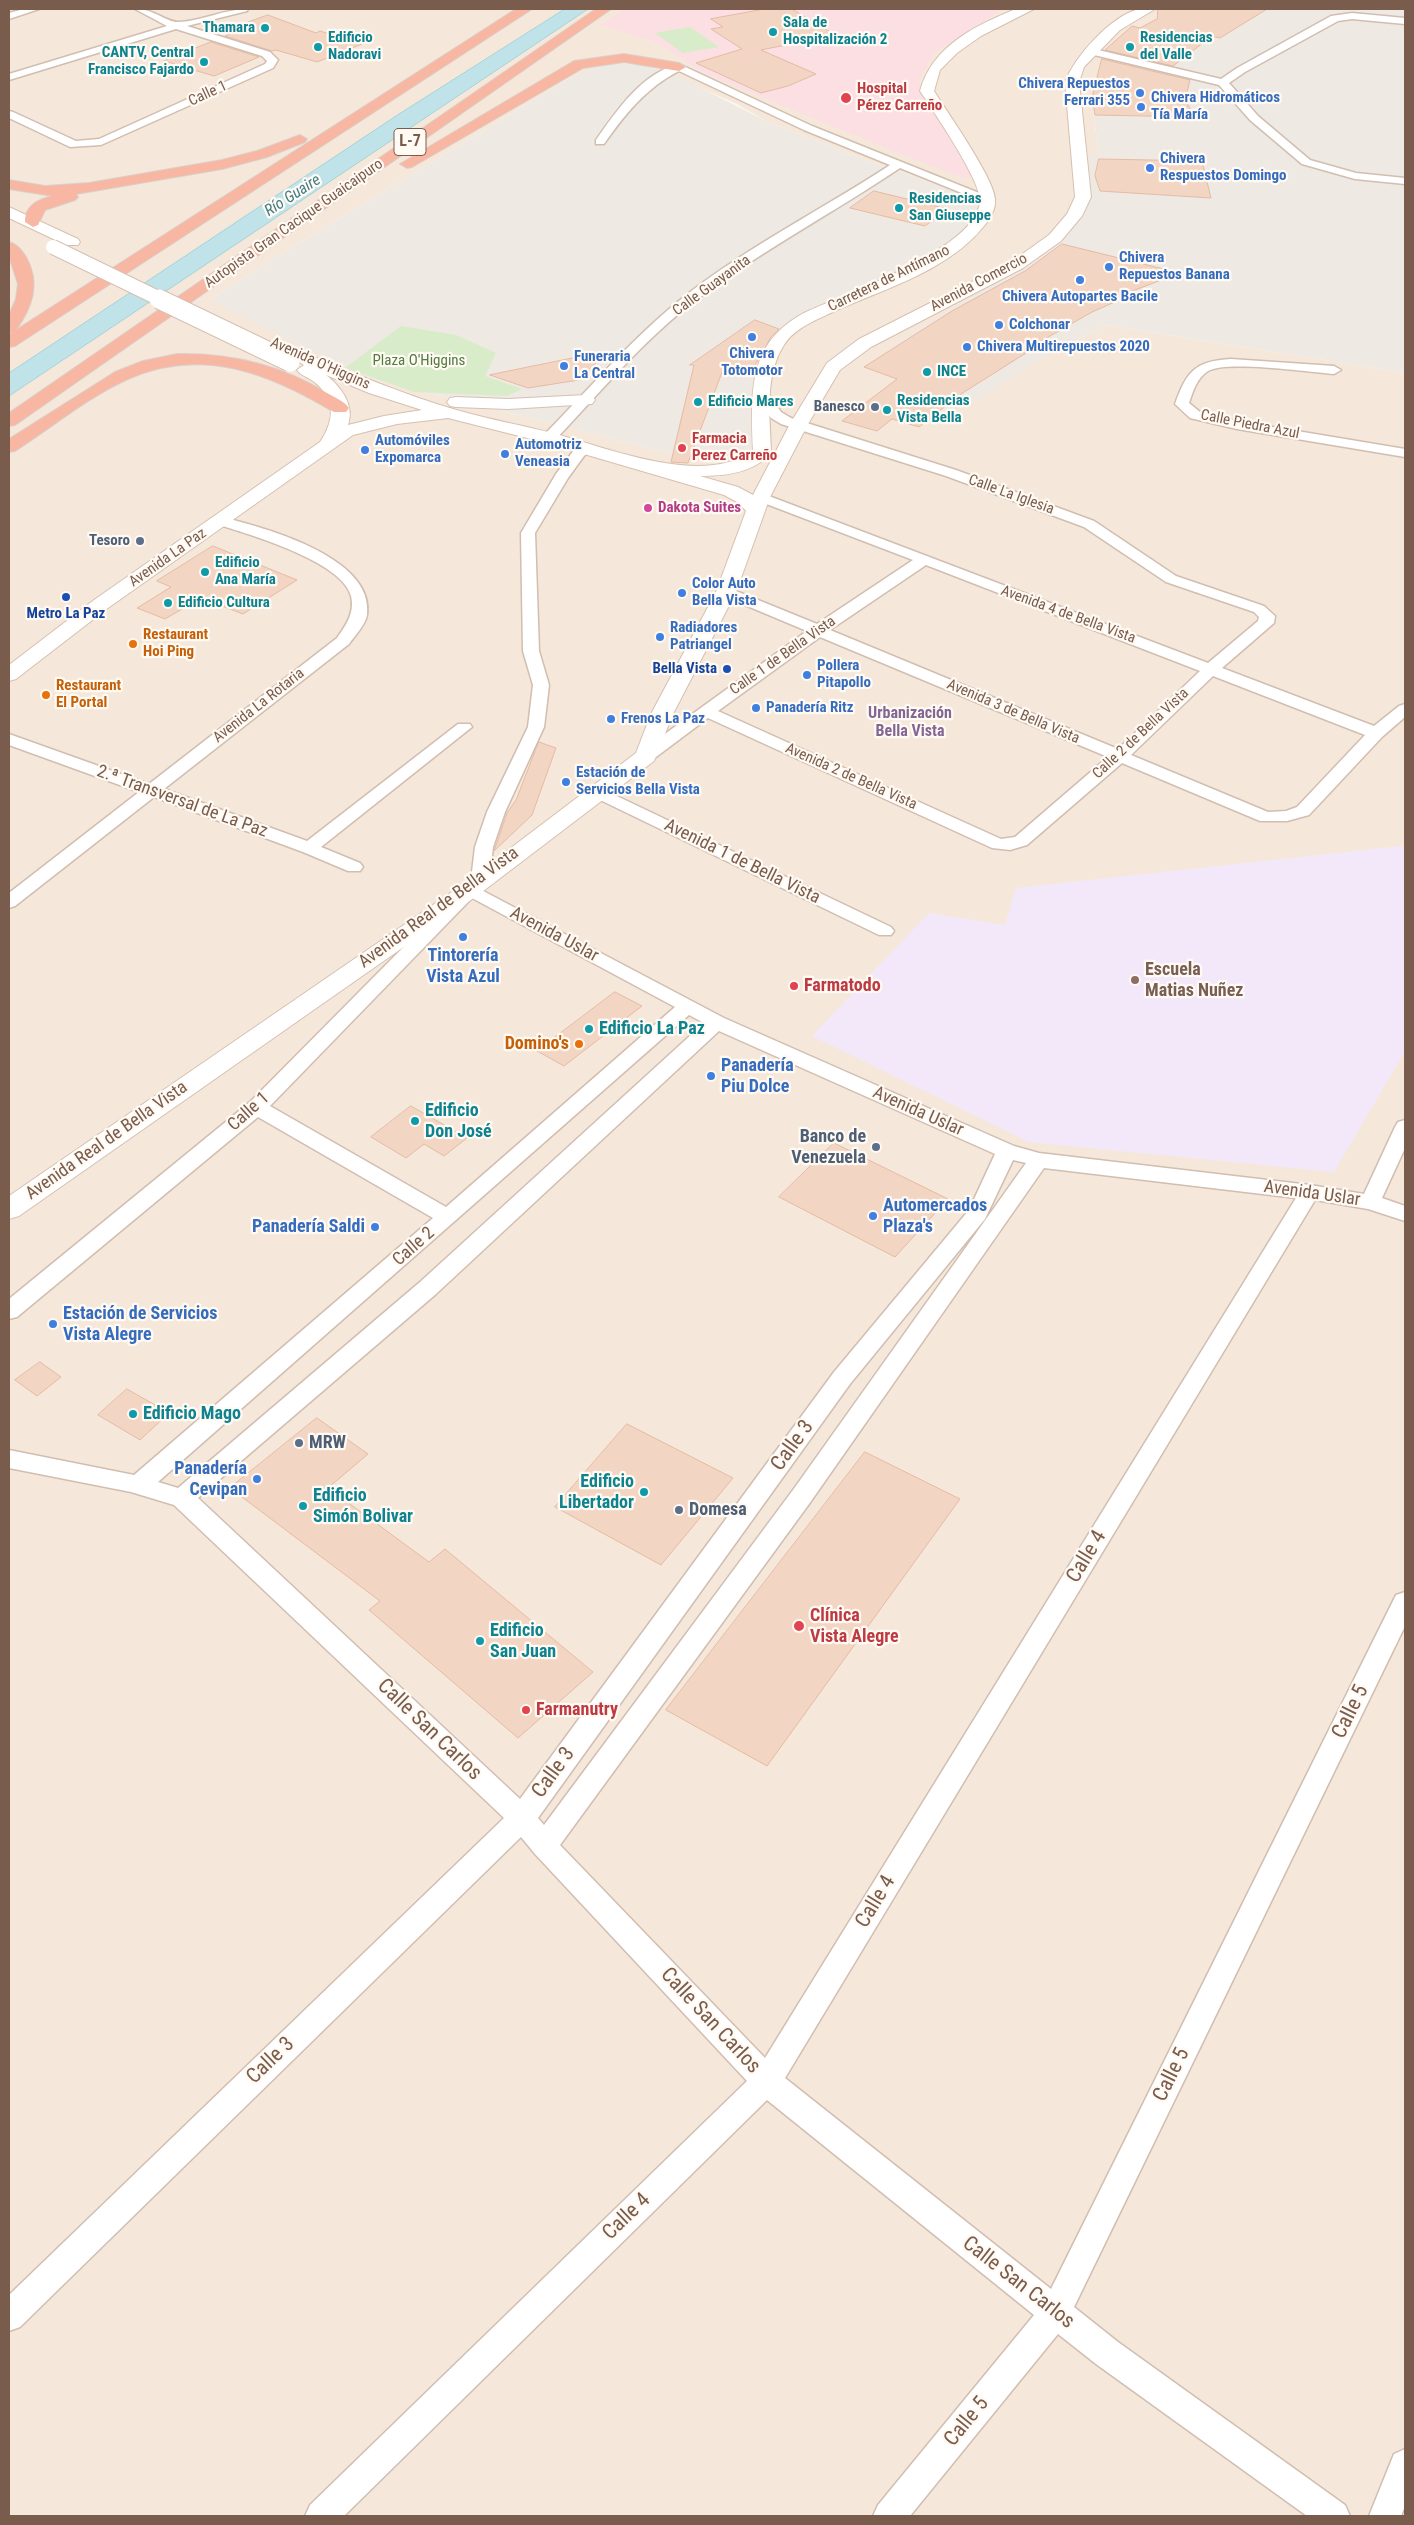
<!DOCTYPE html>
<meta charset="utf-8">
<style>
body{margin:0}
#map{position:relative;width:1414px;height:2525px;overflow:hidden;background:#fdf6ec;font-family:"Roboto Condensed",sans-serif}
canvas{display:block}
.frame{position:absolute;inset:0;border:10px solid #7a5c4d;pointer-events:none}
</style>
<div id="map">
<canvas width="1414" height="2525"></canvas>
<div class="frame"></div>
</div>
<script>
const c = document.querySelector('canvas').getContext('2d');
c.lineJoin = 'round';
function paint(path, color) {
  c.fillStyle = color;
  c.fill(path, 'evenodd');
}
function stroke(path, color, width, dash) {
  c.strokeStyle = color;
  c.lineWidth = width;
  c.lineCap = dash ? 'butt' : 'round';
  c.setLineDash(dash || []);
  c.stroke(path);
}
function drawText(font, color, halo, rows, align = 'center') {
  c.font = font + ' "Roboto Condensed",sans-serif';
  c.lineWidth = 4.5;
  c.setLineDash([]);
  c.textBaseline = 'middle';
  c.strokeStyle = halo;
  c.fillStyle = color;
  for (const [text, x, y, turn = 0] of rows) {
    c.save();
    c.translate(x, y);
    c.rotate((+turn || 0) * Math.PI / 180);
    c.textAlign = isNaN(turn) ? turn : align;
    if (halo) c.strokeText(text, 0, 0);
    c.fillText(text, 0, 0);
    c.restore();
  }
}
const residential = new Path2D(`
 M9,9h1179l-48,22 -49,63 8,62 -13,-1 3,43 -7,21 -18,19 -80,51 54,71 68,-35 299,48v2143h-1396zM630,63l27,6 78,34 31,18 80,32 118,41 -46,68 -119,53 -20,14 -26,40 3,26 -36,68 -14,-1 -329,-82 -166,-81 83,-53 276,-168 32,-13z`);
const industrial = new Path2D(`
 M1188,9h217v364l-299,-48 -68,35 -71,46 -100,-38 32,-26 165,-104 18,-19 7,-21 -3,-43h13l-8,-61 8,-22 13,-23 28,-18z
 M617,63l25,2 31,9 93,47 80,32 118,41 8,3 5,8v7l-10,18 -15,13 -34,19 -119,53 -20,14 -26,40 3,26 -6,60 -22,8 -22,-1 -329,-82 -89,-40 -77,-41 83,-53 276,-168 24,-11z`);
const education = new Path2D(`
 M1402,846l3,6v199l-71,121 -305,-30 -217,-106 117,-123 76,12 11,-37z`);
const medical = new Path2D(`
 M625,9h378l-69,44 -16,29 55,93 -10,3 -65,-25 -190,-78 -54,-34 -54,-16z`);
const green = new Path2D(`
 M690,27l29,20 -36,6 -28,-20z
 M401,326l55,9 40,18 -11,23 37,13 -15,7 -93,-4 -69,-24z`);
const water = new Path2D(`
 M565,9h23l-579,387v-23l387,-257z`);
const building = new Path2D(`
 M765,9h27l43,26 -74,15 55,24 -28,12 -27,7 -65,-30 46,-14 -31,-20 12,-2 -12,-8z
 M1158,9h109l-47,29 -8,-2 -39,30 -68,-16 27,-24 8,2 17,-9z
 M268,15l48,18 4,-2 42,13 -45,18 -41,-12 -4,1 -47,-15 12,-5 -7,-2z
 M211,42l48,15 -45,19 -50,-15z
 M1102,59l88,21 -5,20 10,17 -100,-2 -3,-17z
 M1099,159l103,2 9,37 -111,-7 -5,-15z
 M874,191l74,18 -23,17 -75,-18z
 M1062,244l118,29 -69,26 6,2 -25,11 -70,40 4,1 -65,41 -42,33 -27,-8 -15,12 -35,-10 55,-42 -33,-12 88,-56 73,-40z
 M755,320l24,9 -8,8 -18,32 -29,-2 -36,96 -17,-1 23,-97h-4z
 M603,352l-18,27 -57,9 -38,-13z
 M213,546l84,34 -54,34 -42,-16 -36,21 -28,-11 34,-21 -14,-6z
 M539,742l17,6 -24,67 -38,36 13,-38 9,-13z
 M615,992l27,14 -78,60 -27,-15z
 M411,1106l56,32 -23,18 -20,-12 -18,14 -35,-21z
 M834,1143l114,56 -53,58 -116,-60z
 M40,1362l21,15 -24,19 -22,-16z
 M127,1389l42,24 -29,27 -42,-25z
 M317,1418l51,36 -40,34 101,74 16,-13 148,123 -75,66 -149,-128 11,-9 -150,-113z
 M627,1424l106,54 -72,87 -106,-58z
 M865,1452l95,47 -193,267 -101,-56z`);
const minor = new Path2D(`
 M24,9h15l-30,10v-6z
 M135,9c18,-1 32,14 44,13 23,-1 45,-13 69,-13l-1,2 -60,15 83,26 8,8 -5,8 -172,77 -31,2 -61,-29v-7l4,1 63,29 23,-2 166,-75 2,-3 -5,-5 -86,-27 -167,51v-6l158,-48z
 M1352,13l53,5v6l-53,-5 -14,2 -93,51 -16,11 29,33 52,44 46,13 49,5v6l-50,-5 -53,-15 -52,-44 -31,-35 -129,-31 -1,-2 5,-3 127,30 16,-11 94,-52z
 M679,64l133,62 182,73 -2,3h-8l-84,-34c-67,45 -139,83 -204,132 -53,40 -96,93 -142,141h-10l-2,-3 2,-3c46,-47 89,-98 141,-139 64,-50 138,-87 205,-131l-86,-35 -125,-59c-33,17 -54,43 -75,73h-8v-4c21,-30 46,-67 83,-76z
 M1231,359l103,7 7,4 -7,4c-25,-2 -108,-14 -126,-3 -11,7 -15,20 -19,32l11,9 37,9 168,28v8l-168,-28 -47,-11 -15,-14c12,-33 20,-43 56,-45z
 M761,389l5,1 15,22 10,6 165,52 138,51 82,55 88,30 11,10 -1,7 -52,45 152,58 25,-20 6,-2v13l-23,20 -73,78 -22,6h-27l-138,-58 -95,82 -17,5 -18,-2 -284,-130 -56,42h-12l-2,-4 2,-4 167,-121 -86,-36 -3,-3 3,-3h10l86,35 96,-64 -157,-60 -2,-3 7,-4 447,170 50,-42 1,-4 -5,-5 -88,-30 -82,-55 -138,-51 -165,-52 -10,-6 -17,-25zM926,565l274,106 -82,78 -288,-119zM820,637l288,120 -93,80 -14,2 -283,-128zM1213,676l152,59 -68,72 -11,4 -18,1 -137,-57z
 M587,444l7,4 -10,8 -16,22 -33,55 4,118 10,34 -5,42 -39,85 -12,35 -4,33 -3,4h-12l-3,-4 4,-33 12,-35 41,-85 5,-42 -10,-34 -2,-118 35,-59 18,-24z
 M221,517c42,10 154,40 146,98 -1,9 -13,22 -18,29l-185,145 143,52 151,-117h12l2,3 -151,120 39,16 3,4 -3,4h-12l-45,-19 -149,-55 -139,109 -6,2v-15l130,-101 -130,-47v-11l140,50 188,-146c9,-13 18,-25 14,-42 -9,-35 -103,-62 -135,-72l-2,-3z
 M598,787l293,140 3,4 -3,4h-12l-287,-139 -3,-4 3,-4z
 M470,884l254,134 290,128 25,7 271,32 54,9 31,-67 3,-5 7,-2v28l-23,50 23,8v15l-37,-12 -53,-9 -530,878 266,211 345,-694 9,-3v34l-331,681 44,35 227,163 5,11h-43l-211,-152 -38,-30 -148,182h-37l5,-11 156,-190 -267,-215 -423,416h-39l5,-11 437,-424 -212,-227 -14,-17 -501,490 -11,4v-36l495,-477 -330,-313 -43,-13 -122,-24v-18l125,25 299,-257 -175,-101 -241,200 -8,2v-20l241,-197 214,-216zM472,898l203,109 -229,200 -176,-101zM689,1015l15,8 -284,259 -242,206 -20,-6zM719,1031l276,123 -26,56 -135,162 -314,427 -322,-301 238,-204zM1013,1160l13,3 -233,327 -249,335 -6,-7 312,-434 135,-165zM1044,1168l252,30 -531,860 -205,-213 249,-341z
 M1405,2449v57l-4,10h-32l25,-62z`);
const secondary = new Path2D(`
 M1016,9h18l-53,27 -24,17 -17,17 -6,21c13,21 60,87 61,108 1,10 -5,20 -11,27 -35,44 -97,62 -147,84 -18,9 -42,17 -53,35 -20,31 -14,72 -13,107 -15,21 -47,24 -71,24l38,11 15,8 37,-71 37,-61 32,-24 152,-77 38,-27 18,-21 8,-17 -10,-115c10,-26 46,-66 74,-73 5,-1 12,0 16,0l-35,21 -36,37 -5,15 12,115 -9,19 -21,25 -38,27 -152,79 -31,23 -32,54 -38,73 -34,95 -63,122 -19,47 -176,134 -459,321 -10,3v-23l453,-311 174,-132 15,-39 65,-122 30,-81 -7,-8 -15,-8 -181,-53 -95,-24 -51,6 -44,11 -245,173 -92,71 -7,2v-16l85,-65 226,-158c15,-22 16,-44 -7,-61 -5,-4 -12,-5 -16,-11l7,-5 -12,-7 3,-4h12c48,20 96,40 146,55 33,10 69,16 103,25 52,14 149,54 197,16 -2,-58 -6,-108 53,-138 39,-18 172,-64 174,-111 1,-21 -47,-90 -60,-110 12,-45 56,-66 96,-82zM326,375l43,18 53,17 -38,6 -36,9c7,-20 -7,-38 -22,-50z
 M9,207l69,32 2,3 -2,3h-12l-57,-27z
 M586,395l6,1 3,4 -3,4 -84,5 -52,-2 -6,-1 -3,-4 3,-4 6,-1 52,2z`);
const motorway = new Path2D(`
 M516,9h16l-517,337 -6,1v-12l4,-3 -4,1v-18l7,-16 2,-15 -9,-28v-14c8,2 12,8 17,15 15,27 6,50 -10,73z
 M596,9h15l-596,416 -6,1v-13z
 M624,54l55,9 7,4 -7,4 -55,-9 -41,6 -171,99 -5,1 -7,-4 174,-103z
 M300,135l7,4 -2,3 -38,15 -45,12 -146,25 2,3 -3,3 -30,10 -7,15 -5,2 -8,-5c0,-17 14,-23 28,-26l-44,-7v-9l36,6 44,-3 133,-23 35,-9z
 M177,354c53,-1 104,11 150,39 7,4 17,8 22,15l-3,4h-12c-65,-39 -132,-66 -206,-33 -40,18 -76,48 -113,72l-6,1v-13l106,-67 28,-11z`);
const secondaryBridgeFar1 = new Path2D(`
 M53,247l109,53`);
const secondaryBridge = new Path2D(`
 M159,299l131,63`);
const markers = [
 [265,28,5,"#0f9aa8"],
 [773,32,5,"#0f9aa8"],
 [318,47,5,"#0f9aa8"],
 [1130,47,5,"#0f9aa8"],
 [204,62,5,"#0f9aa8"],
 [1140,93,5,"#3f7fe0"],
 [846,98,6,"#e0444e"],
 [1141,107,5,"#3f7fe0"],
 [1150,168,5,"#3f7fe0"],
 [899,208,5,"#0f9aa8"],
 [1109,267,5,"#3f7fe0"],
 [1080,280,5,"#3f7fe0"],
 [999,325,5,"#3f7fe0"],
 [752,337,5,"#3f7fe0"],
 [967,347,5,"#3f7fe0"],
 [564,366,5,"#3f7fe0"],
 [927,372,5,"#0f9aa8"],
 [698,402,5,"#0f9aa8"],
 [875,407,5,"#5c6f8a"],
 [887,410,5,"#0f9aa8"],
 [682,448,5,"#e0444e"],
 [365,450,5,"#3f7fe0"],
 [505,454,5,"#3f7fe0"],
 [648,508,5,"#d1479c"],
 [140,541,5,"#5c6f8a"],
 [205,572,5,"#0f9aa8"],
 [682,593,5,"#3f7fe0"],
 [66,597,5,"#1a4fb4"],
 [168,603,5,"#0f9aa8"],
 [660,637,5,"#3f7fe0"],
 [133,644,5,"#e8710a"],
 [727,669,5,"#1a4fb4"],
 [807,675,5,"#3f7fe0"],
 [46,695,5,"#e8710a"],
 [756,708,5,"#3f7fe0"],
 [611,719,5,"#3f7fe0"],
 [566,782,5,"#3f7fe0"],
 [463,937,5,"#3f7fe0"],
 [1135,980,5,"#8d6e63"],
 [794,986,5,"#e0444e"],
 [589,1029,5,"#0f9aa8"],
 [579,1044,5,"#e8710a"],
 [711,1076,5,"#3f7fe0"],
 [415,1121,5,"#0f9aa8"],
 [876,1147,5,"#5c6f8a"],
 [873,1216,5,"#3f7fe0"],
 [375,1227,5,"#3f7fe0"],
 [53,1324,5,"#3f7fe0"],
 [133,1414,5,"#0f9aa8"],
 [299,1443,5,"#5c6f8a"],
 [257,1479,5,"#3f7fe0"],
 [644,1492,5,"#0f9aa8"],
 [303,1506,5,"#0f9aa8"],
 [679,1510,5,"#5c6f8a"],
 [799,1626,6,"#e0444e"],
 [480,1641,5,"#0f9aa8"],
 [526,1710,5,"#e0444e"]
];
const farCulturenames = [
 ["Sala de",783,23],
 ["Hospitalización 2",783,40],
 ["Thamara",255,28,"right"],
 ["Edificio",328,38],
 ["Nadoravi",328,55],
 ["Residencias",1140,38],
 ["del Valle",1140,55],
 ["CANTV, Central",194,53,"right"],
 ["Francisco Fajardo",194,70,"right"],
 ["Residencias",909,199],
 ["San Giuseppe",909,216],
 ["INCE",937,372],
 ["Residencias",897,401],
 ["Vista Bella",897,418],
 ["Edificio Mares",708,402],
 ["Edificio",215,563],
 ["Ana María",215,580],
 ["Edificio Cultura",178,603]
];
const farShopnames = [
 ["Chivera Repuestos",1130,84,"right"],
 ["Ferrari 355",1130,101,"right"],
 ["Chivera Hidromáticos",1151,98],
 ["Tía María",1151,115],
 ["Chivera",1160,159],
 ["Respuestos Domingo",1160,176],
 ["Chivera",1119,258],
 ["Repuestos Banana",1119,275],
 ["Chivera Autopartes Bacile",1080,297,"center"],
 ["Colchonar",1009,325],
 ["Chivera Multirepuestos 2020",977,347],
 ["Chivera",752,354,"center"],
 ["Totomotor",752,371,"center"],
 ["Funeraria",574,357],
 ["La Central",574,374],
 ["Automóviles",375,441],
 ["Expomarca",375,458],
 ["Automotriz",515,445],
 ["Veneasia",515,462],
 ["Color Auto",692,584],
 ["Bella Vista",692,601],
 ["Radiadores",670,628],
 ["Patriangel",670,645],
 ["Pollera",817,666],
 ["Pitapollo",817,683],
 ["Panadería Ritz",766,708],
 ["Frenos La Paz",621,719],
 ["Estación de",576,773],
 ["Servicios Bella Vista",576,790]
];
const farHealthnames = [
 ["Hospital",857,89],
 ["Pérez Carreño",857,106],
 ["Farmacia",692,439],
 ["Perez Carreño",692,456]
];
const farStreetnames = [
 ["Calle 1",208,94,-25],
 ["Autopista Gran Cacique Guaicaipuro",294,224,-35],
 ["Carretera de Antímano",889,279,-26],
 ["Avenida Comercio",979,283,-28],
 ["Calle Guayanita",712,286,-36],
 ["Avenida O'Higgins",320,364,24],
 ["Calle Piedra Azul",1250,425,11],
 ["Calle La Iglesia",1011,495,20],
 ["Avenida La Paz",168,558,-35],
 ["Avenida 4 de Bella Vista",1068,615,20],
 ["Calle 1 de Bella Vista",783,656,-35],
 ["Avenida La Rotaria",259,706,-38],
 ["Avenida 3 de Bella Vista",1013,712,23],
 ["Calle 2 de Bella Vista",1141,734,-43],
 ["Avenida 2 de Bella Vista",851,777,24]
];
const farParknames = [
 ["Plaza O'Higgins",419,361]
];
const farServicenames = [
 ["Banesco",865,407],
 ["Tesoro",130,541]
];
const farHotelnames = [
 ["Dakota Suites",658,508]
];
const farTransitnames = [
 ["Metro La Paz",66,614],
 ["Bella Vista",717,669,"right"]
];
const farFoodnames = [
 ["Restaurant",143,635],
 ["Hoi Ping",143,652],
 ["Restaurant",56,686],
 ["El Portal",56,703]
];
const shields = [
 [410,142,32]
];
const shieldNames = [
 ["L-7",410,142]
];
const farWaternames = [
 ["Río Guaire",293,196,-33]
];
const farNeighbourhoodnames = [
 ["Urbanización",910,714],
 ["Bella Vista",910,732]
];
const streetNames = [
 ["2.ª Transversal de La Paz",182,802,20],
 ["Avenida 1 de Bella Vista",742,862,26],
 ["Avenida Real de Bella Vista",439,908,-36],
 ["Avenida Uslar",554,935,28],
 ["Calle 1",249,1112,-42],
 ["Avenida Uslar",918,1112,24],
 ["Avenida Real de Bella Vista",107,1141,-35],
 ["Avenida Uslar",1312,1194,8],
 ["Calle 2",414,1247,-41]
];
const shopNames = [
 ["Tintorería",463,956,"center"],
 ["Vista Azul",463,977,"center"],
 ["Panadería",721,1066],
 ["Piu Dolce",721,1087],
 ["Automercados",883,1206],
 ["Plaza's",883,1227],
 ["Panadería Saldi",365,1227,"right"],
 ["Estación de Servicios",63,1314],
 ["Vista Alegre",63,1335],
 ["Panadería",247,1469,"right"],
 ["Cevipan",247,1490,"right"]
];
const educationNames = [
 ["Escuela",1145,970],
 ["Matias Nuñez",1145,991]
];
const healthNames = [
 ["Farmatodo",804,986],
 ["Clínica",810,1616],
 ["Vista Alegre",810,1637],
 ["Farmanutry",536,1710]
];
const cultureNames = [
 ["Edificio La Paz",599,1029],
 ["Edificio",425,1111],
 ["Don José",425,1132],
 ["Edificio Mago",143,1414],
 ["Edificio",634,1482,"right"],
 ["Libertador",634,1503,"right"],
 ["Edificio",313,1496],
 ["Simón Bolivar",313,1517],
 ["Edificio",490,1631],
 ["San Juan",490,1652]
];
const foodNames = [
 ["Domino's",569,1044]
];
const serviceNames = [
 ["Banco de",866,1137,"right"],
 ["Venezuela",866,1158,"right"],
 ["MRW",309,1443],
 ["Domesa",689,1510]
];
const nearStreetnames = [
 ["Calle 3",793,1446,-54],
 ["Calle 4",1087,1557,-59],
 ["Calle 5",1351,1712,-64],
 ["Calle San Carlos",429,1730,44],
 ["Calle 3",554,1773,-54],
 ["Calle 4",876,1902,-59],
 ["Calle San Carlos",710,2021,47],
 ["Calle 3",271,2061,-44],
 ["Calle 5",1172,2075,-64],
 ["Calle 4",627,2217,-44],
 ["Calle San Carlos",1018,2283,38],
 ["Calle 5",967,2422,-51]
];
paint(residential, '#f5e8da');
paint(industrial, '#efe9e4');
paint(education, '#f3e8fa');
paint(medical, '#fbdfe3');
paint(green, '#d8ecc9');
paint(water, '#bfe3e8');
stroke(water, '#a5d3da', 1);
paint(building, '#f3d5c3');
stroke(building, '#e6bba3', 1);
stroke(minor, '#d1beb0', 3);
stroke(secondary, '#d6c0b0', 2);
stroke(motorway, '#dad1cd', 2);
paint(minor, '#fff');
paint(secondary, '#fff');
paint(motorway, '#f7b7a3');
stroke(secondaryBridgeFar1, '#d6c0b0', 16, []);
stroke(secondaryBridge, '#d6c0b0', 21, []);
stroke(secondaryBridgeFar1, '#fff', 14);
stroke(secondaryBridge, '#fff', 19);
for (const [x, y, r, color] of markers) {
  const dot = new Path2D();
  dot.arc(x, y, r, 0, 2 * Math.PI);
  c.fillStyle = color;
  c.fill(dot);
  stroke(dot, '#fffaf3', 2);
}
drawText('bold 15px', '#0d838f', '#fffaf3', farCulturenames, 'left');
drawText('bold 15px', '#366cbe', '#fffaf3', farShopnames, 'left');
drawText('bold 15px', '#be3a42', '#fffaf3', farHealthnames, 'left');
drawText('15px', '#7a5c4d', '#fffaf3', farStreetnames);
drawText('15px', '#537a41', '#fffaf3', farParknames);
drawText('bold 15px', '#4e5e75', '#fffaf3', farServicenames, 'right');
drawText('bold 15px', '#b23c85', '#fffaf3', farHotelnames, 'left');
drawText('bold 15px', '#164399', '#fffaf3', farTransitnames);
drawText('bold 15px', '#c56008', '#fffaf3', farFoodnames, 'left');
for (const [x, y, w] of shields) {
  const box = new Path2D();
  box.roundRect(x - w / 2, y - 13.5, w, 27, 4);
  c.fillStyle = '#fffaf3';
  c.fill(box);
  stroke(box, '#7a5c4d', 1);
}
drawText('bold 16px', '#7a5c4d', null, shieldNames);
drawText('italic 16px', '#437c86', '#fffaf3', farWaternames);
drawText('bold 16px', '#846695', '#fffaf3', farNeighbourhoodnames);
drawText('18px', '#7a5c4d', '#fffaf3', streetNames);
drawText('bold 18px', '#366cbe', '#fffaf3', shopNames, 'left');
drawText('bold 18px', '#785e54', '#fffaf3', educationNames, 'left');
drawText('bold 18px', '#be3a42', '#fffaf3', healthNames, 'left');
drawText('bold 18px', '#0d838f', '#fffaf3', cultureNames, 'left');
drawText('bold 18px', '#c56008', '#fffaf3', foodNames, 'right');
drawText('bold 18px', '#4e5e75', '#fffaf3', serviceNames, 'left');
drawText('21px', '#7a5c4d', '#fffaf3', nearStreetnames);
</script>
